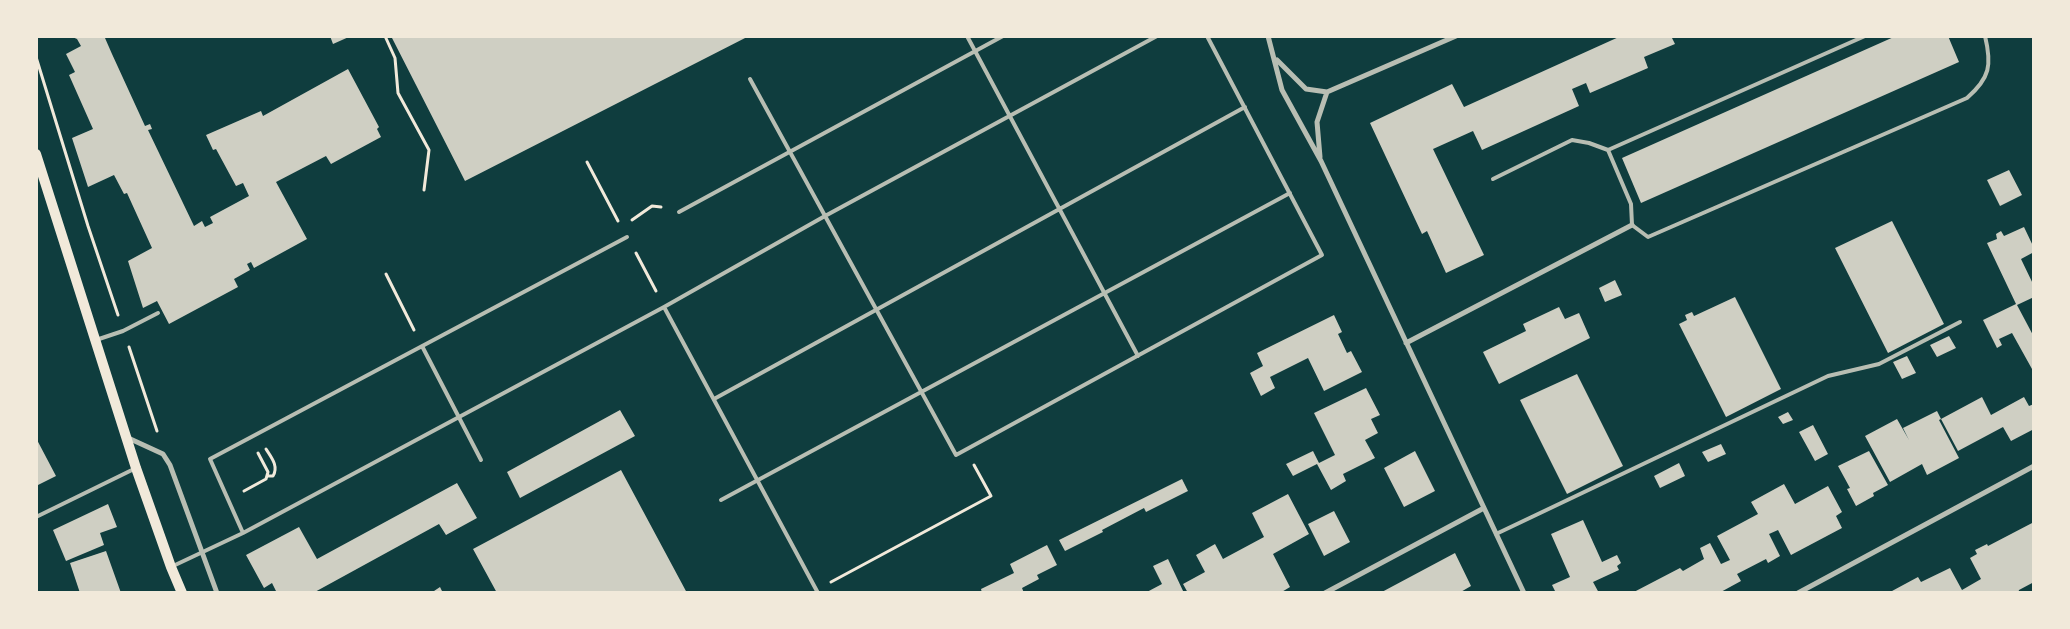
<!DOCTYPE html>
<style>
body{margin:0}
#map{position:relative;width:2070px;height:629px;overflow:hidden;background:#0f3d3e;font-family:"Open Sans",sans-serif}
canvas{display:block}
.frame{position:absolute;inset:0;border:38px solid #f1e9da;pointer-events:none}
</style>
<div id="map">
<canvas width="2070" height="629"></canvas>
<div class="frame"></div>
</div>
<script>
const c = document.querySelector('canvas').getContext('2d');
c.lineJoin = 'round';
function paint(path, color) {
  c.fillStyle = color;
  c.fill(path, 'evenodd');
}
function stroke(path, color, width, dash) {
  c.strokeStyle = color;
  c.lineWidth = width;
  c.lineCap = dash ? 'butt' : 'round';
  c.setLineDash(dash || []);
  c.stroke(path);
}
const building = new Path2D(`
 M70,36h40l-5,2 7,16 33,72 5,-2 2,5 -4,1 46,96 8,-5 3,6 8,-4 -3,-6 39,-21 -6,-13 -7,3 -20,-37 -3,1 -7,-15 55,-24 2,5 85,-47 31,58 -2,2 4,8 -50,27 -5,-8 -50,26 31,57 -53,29 -3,-6 -4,2 3,6 -16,9 4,8 -69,37 -12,-23 -14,7 -15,-47 24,-13 -25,-55 -3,1 -10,-19 -26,12 -16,-49 21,-9 -24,-54 6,-3 -9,-18 15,-8 -4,-7z
 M330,36h21l-18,8z
 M391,36h358l-284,145z
 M1621,36h50l4,8 -31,13 4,11 -58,25 -4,-10 -14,6 7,17 -97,44 -9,-19 -40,18 51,106 -38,18 -19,-42 -5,3 -52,-111 82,-39 12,23z
 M1896,36h52l11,26 -318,141 -19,-45z
 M2009,170l13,25 -22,11 -13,-26z
 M1892,221l52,103 -56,29 -53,-105z
 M2024,227l10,21v4l-13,7 13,27v11l-17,8 17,32v31l-2,1 -20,-36 -13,6 3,6 -5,3 -14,-28 33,-16 -29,-61 10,-4 -1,-5 5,-3 3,5z
 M1615,280l7,15 -17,7 -6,-14z
 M1735,297l46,92 -55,28 -47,-93 8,-4 -2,-5 7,-3 2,4z
 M1559,307l6,12 14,-6 11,25 -91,46 -16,-32 43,-21 -3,-7z
 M1334,315l8,17 -4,2 9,19 4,-2 11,21 -38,19 -16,-33 -38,19 5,11 -14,8 -11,-23 13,-7 -6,-13z
 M1949,336l7,12 -19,9 -7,-12z
 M1907,356l9,17 -14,6 -9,-17z
 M1577,374l46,92 -56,28 -47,-94z
 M1366,388l14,27 -9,4 7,14 -13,7 10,18 -32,16 3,7 -15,9 -14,-26 -24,12 -7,-12 27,-13 6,12 16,-8 -21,-42z
 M1982,397l9,18 33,-18 5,9 5,-2v25l-23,12 -8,-14 -45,24 -17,-32z
 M620,410l15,26 -115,62 -13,-26z
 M1937,411l4,8 -2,1 20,38 -32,17 -5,-11 -32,18 -25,-46 32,-17 12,21 -6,-12z
 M1788,412l5,8 -10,4 -5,-7z
 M1813,425l15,29 -13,7 -16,-29z
 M36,438l20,38 -20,10z
 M1721,444l5,10 -18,8 -6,-10z
 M1415,451l20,40 -31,16 -20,-39z
 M1869,451l19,34 -15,8 1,3 -18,10 -9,-17 3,-1 -12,-22z
 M1679,463l6,13 -25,12 -6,-12z
 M621,470l66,123h-190l-24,-44z
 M1182,479l6,12 -42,21 -2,-4 -42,22 1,2 -38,19 -6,-11z
 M457,483l20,35 -31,17 -7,-11 -126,69h-36l-5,-10 -8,5 -18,-33 53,-28 18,32z
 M1784,484l11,20 33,-18 14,26 -6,4 6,12 -51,27 -13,-25 -9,4 11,22 -12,7 -2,-4 -29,15 4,7 -22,12h-87l48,-25 3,3 21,-12 -4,-11 10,-5 11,21 9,-4 -13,-24 41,-22 -7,-12z
 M1288,494l21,40 -36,20 17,33 -10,6h-92l-5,-9 22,-12 -9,-17 19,-11 8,15 41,-22 -12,-24z
 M108,504l9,23 -17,6 4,12 -38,16 -13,-31z
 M1334,511l16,31 -26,14 -16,-32z
 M1583,520l19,42 15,-7 4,8 -4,3 2,4 -26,12 6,11h-43l-4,-8 18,-8 -19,-43z
 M2034,522v60l-15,8 -1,3 -126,-2 26,-14 3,5 29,-14 12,22 19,-11 -11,-21 7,-4 -2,-4 12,-6 1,2z
 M1047,545l10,20 -20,10 2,4 -17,9 2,5h-42l-1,-4 33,-16 -4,-9z
 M106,551l15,42h-41l-10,-30z
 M1455,553l16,33 -12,7h-79z
 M1168,559l16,34h-39l17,-9 -9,-18z
 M440,587l3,6h-12z`);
const path = new Path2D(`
 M385,36l10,22 3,35 31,57 -5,40
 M36,57l52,169 30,89
 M587,162l31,59
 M632,220l20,-14 9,1
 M636,253l20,38
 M386,274l28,56
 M129,347l28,84
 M266,449c5,8 13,17 7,27h-6
 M244,491l22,-12 2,-7 -10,-19
 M831,582l160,-86 -17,-31`);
const service = new Path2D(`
 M967,36l171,320
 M1865,36l-257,114 23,54 1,21 16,12 319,-139c23,-20 25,-33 18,-62
 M750,79l206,376 366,-200 -115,-219
 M1493,179l79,-39 17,3 19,7
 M679,212l324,-176
 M664,307l154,286
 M96,340l27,-9 35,-18
 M422,346l59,114
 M714,399l531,-292
 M721,500l569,-307
 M36,517l98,-48
 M243,533l-33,-74 417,-222
 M1496,534l332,-158 51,-12 81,-42
 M173,566l70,-33 421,-226 161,-91 332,-180`);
const minor = new Path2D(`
 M1268,36l14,54 39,71 203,432
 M1277,60l29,29 21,3
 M1320,157l-3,-35 10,-30 129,-56
 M1406,343l226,-118
 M126,437l37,17 7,11 47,128
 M1325,593l159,-85
 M1798,593l236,-127`);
const secondary = new Path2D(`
 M36,154l100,314 35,99 11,26`);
paint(building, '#cfcfc3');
stroke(path, '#f1e9da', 3);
stroke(service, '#b8beb3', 4);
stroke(minor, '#b8beb3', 5);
stroke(secondary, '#f1e9da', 10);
</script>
